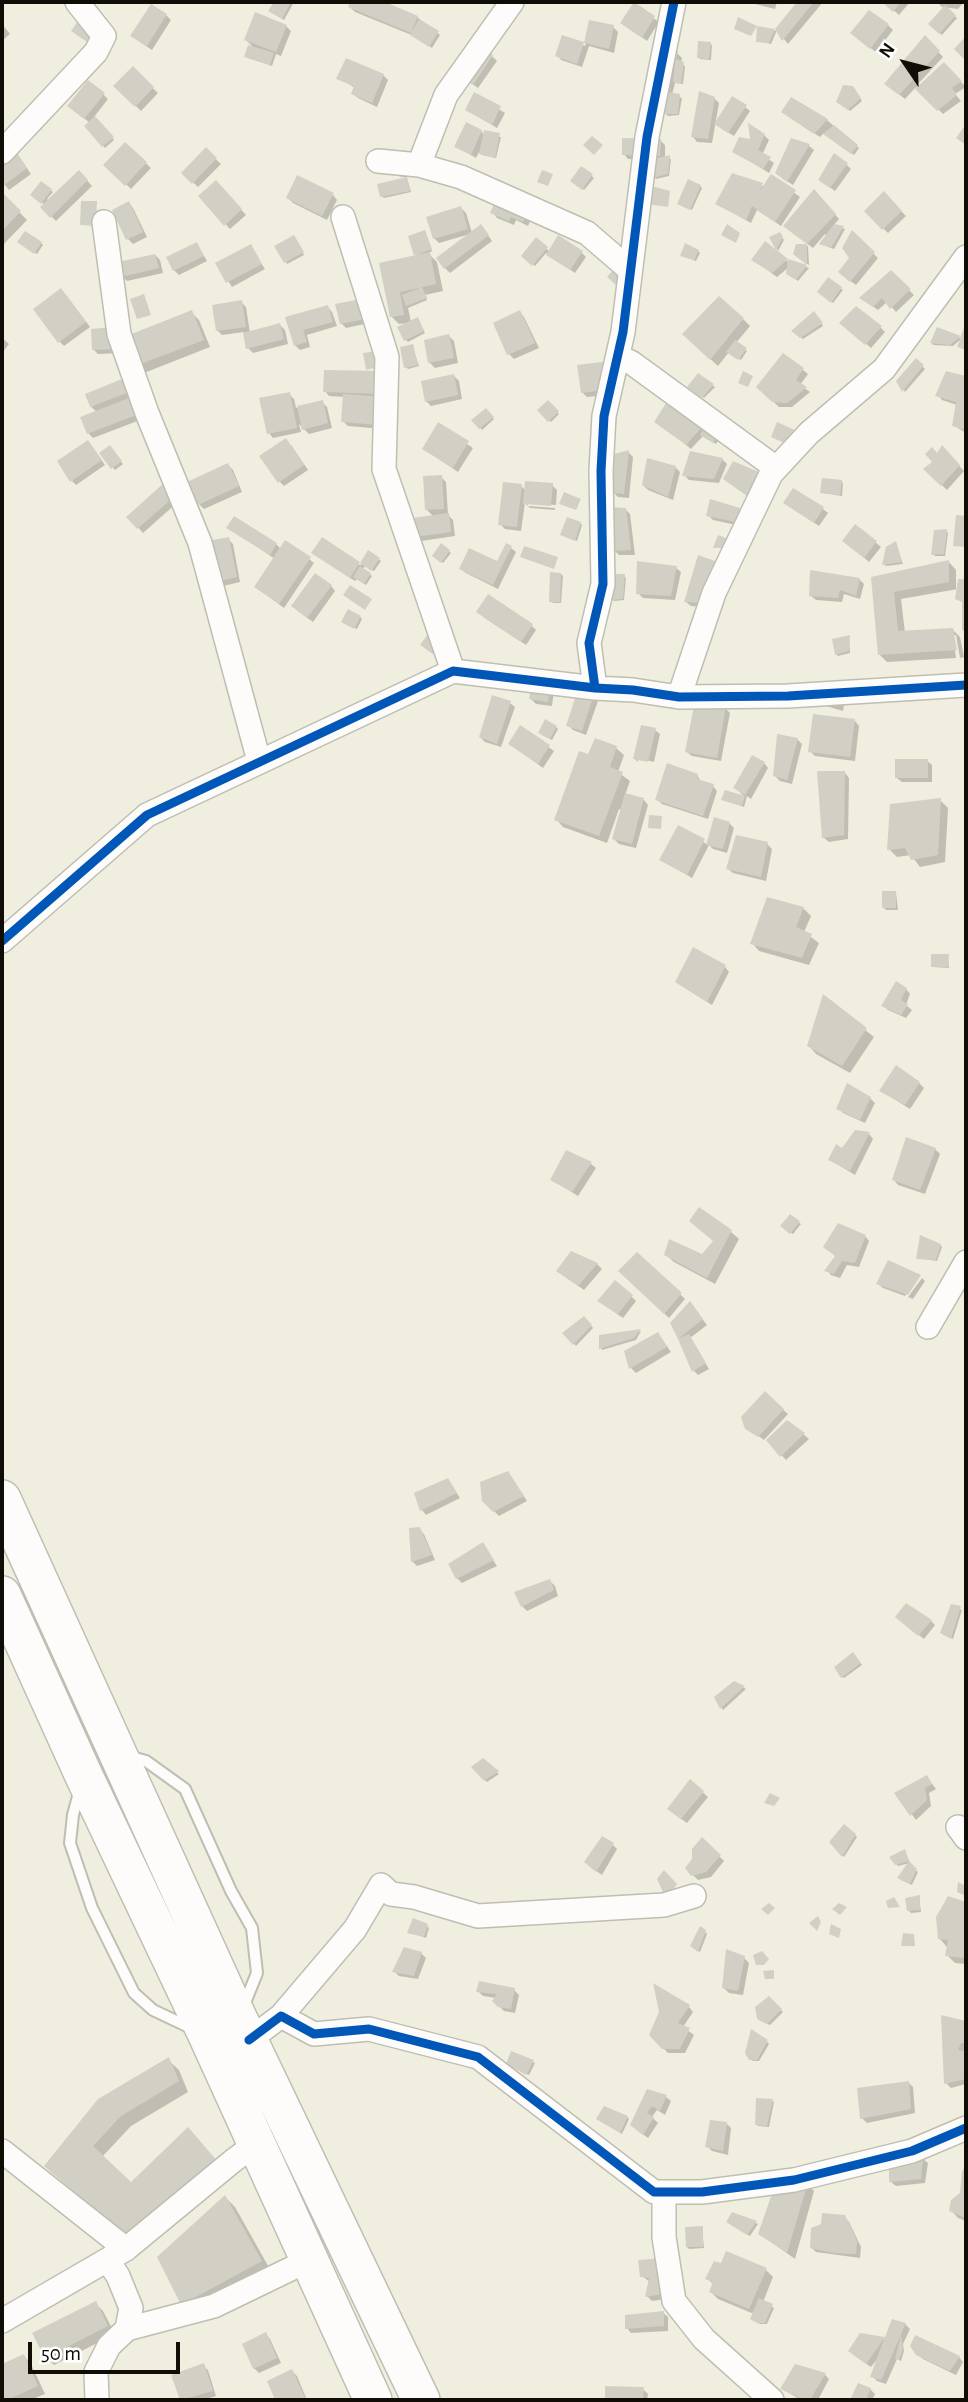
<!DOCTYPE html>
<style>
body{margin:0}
#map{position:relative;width:968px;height:2402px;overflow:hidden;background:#f0eedf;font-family:"Alegreya Sans",sans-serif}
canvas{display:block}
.frame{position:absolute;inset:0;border:4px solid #0f0d05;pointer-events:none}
.north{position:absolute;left:870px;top:28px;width:70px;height:70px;-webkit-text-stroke:5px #fff;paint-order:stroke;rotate:305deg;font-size:19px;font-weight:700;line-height:28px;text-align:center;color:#0f0d05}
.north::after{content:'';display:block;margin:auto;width:24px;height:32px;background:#0f0d05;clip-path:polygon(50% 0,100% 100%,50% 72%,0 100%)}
.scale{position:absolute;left:28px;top:2342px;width:152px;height:32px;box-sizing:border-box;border:4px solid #0f0d05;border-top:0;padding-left:9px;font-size:21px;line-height:24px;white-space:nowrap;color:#0f0d05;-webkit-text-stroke:5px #fff;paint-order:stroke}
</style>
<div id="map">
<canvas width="968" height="2402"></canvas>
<div class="frame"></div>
<div class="north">N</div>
<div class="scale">50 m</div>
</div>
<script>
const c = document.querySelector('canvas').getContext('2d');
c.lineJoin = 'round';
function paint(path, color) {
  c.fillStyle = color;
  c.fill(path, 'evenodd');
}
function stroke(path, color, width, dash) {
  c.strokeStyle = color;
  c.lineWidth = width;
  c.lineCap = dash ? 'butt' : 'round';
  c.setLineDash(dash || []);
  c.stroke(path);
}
const shadow = new Path2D(`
 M276,2h18l-10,18 -14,-9z
 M352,2h28l37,15 23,18 -8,13 -18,-12 -59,-24 -5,-5z
 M747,2h30l-2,7z
 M800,2h23l-35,42 -11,-14 -6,14 -13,-3 1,-13 17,3z
 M884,2h26l-11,13z
 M937,2h27l-6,7 -16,-2z
 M634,5l25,17 -12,19 -25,-18z
 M945,8l12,10 -15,17 -12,-11z
 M166,15l5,5 -19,30 -15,-10z
 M591,22l22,5 5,5 -4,21 -25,-7 -7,21 -21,-7 -4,-5 6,-18 22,9z
 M2,24l8,10 -8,7z
 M888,25l5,5 -17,22 -19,-14z
 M286,26l5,5 -10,25 -5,-2 -4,12 -24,-8 7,-9 -9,-9z
 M925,38l18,19 -25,27 2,2 24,-21 22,22 -11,7 6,7 -18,13 -27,-27 -11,12 -14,-11z
 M710,44l2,1 -1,15 -11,-1 -1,-2z
 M677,53l5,5 -1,5 4,3 -2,18 -8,-1 -3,12 10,3 -3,17 -11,1 -2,-2 2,-14 -11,-3z
 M492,56l5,5 -19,27 -10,-7z
 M133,69l25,24 -17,18 -25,-25z
 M383,75l5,5 -11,27 -19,-9 -5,-4 2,-6 -16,-10z
 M855,90l7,11 -12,10 -9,-7z
 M103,94l5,5 -14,18 20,23 -9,8 -19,-22 4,-3 -16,-13z
 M475,95l30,18 -8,15 -30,-18z
 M714,98l5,5 -7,40 -15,-1 -4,-5z
 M791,100l36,20 32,28 -5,7 -30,-22 -4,4 -32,-21z
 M745,107l5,4 -16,25 -13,-8z
 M481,131l3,4 17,2 -5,21 -14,-3 -3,-3 -3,6 -19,-11z
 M764,135l5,5 -7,15 12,8 -5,10 -34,-21z
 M660,140l5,5v13l6,1 -2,17 -13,3 -2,-2 1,-17 -27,-1 -4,-5z
 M792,141l17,5 5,4 -21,35 -11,-7z
 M125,144l26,24 -20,21 -25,-24z
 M206,150l15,14 -23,23 -15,-14z
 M15,151l16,23 -22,16 -7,-9v-28z
 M846,164l5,5 -16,22 -15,-11z
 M408,168l-1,10 -25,-6z
 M582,168l12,10 -10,12 -12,-9z
 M79,172l13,14 -36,35 -14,-14 3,-2 -13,-10 9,-12 12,9 -6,7 2,2z
 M733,175l32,12 6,-11 29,21 -19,29 -24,-16 -6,13 -34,-19z
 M407,178l4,14 -27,6 -2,-2z
 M216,182l30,33 -16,14 -30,-32z
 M700,186l2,2 -10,22 -11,-5z
 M884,194l22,22 -18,17 -22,-22z
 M2,195l25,25 -25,26z
 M333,195l4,5 -10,20 -34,-17 -5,-5z
 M819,196l20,23 -6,7 12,3 -11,20 -11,-4 4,-9 -2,-2 -12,14 -23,-17z
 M129,203l4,5 14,29 -14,7 -5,-5z
 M461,208l5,5 6,20 13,-2 7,10 -42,32 -5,-5 25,-34 -31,9 -5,-5z
 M493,213h41l-6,13 -12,-6 -2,5 -17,-7z
 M425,232l7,19 -4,2 9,9 6,29 -18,4 2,5 -19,8 3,14 8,-1 6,12 -17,9 -2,-2 2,-17 -9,1 -7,-7 -11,-52 37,-8 -2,-2z
 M852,233l26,25 -22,27 -11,-8 6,-19z
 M781,236l3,4 -6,11 -7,-13z
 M295,239l9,16 -17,9 -10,-18z
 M537,240l13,12h31l5,5 -11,16 -29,-20 -11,13 -12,-10z
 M41,243l2,2 -6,9 -16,-10z
 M197,244l10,17 -28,14 -5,-5z
 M766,244l21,17 22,7 -11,13 -7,-6 -2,-8 -12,10 -24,-17z
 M797,245l11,1 1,19 -14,-11z
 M250,246l15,23 -33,18 -15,-23z
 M698,251l2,2 -4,8 -14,-5z
 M155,255l5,5 3,13 -36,8 -5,-5z
 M891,273l23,22 -18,17 -9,-10 -9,8 -17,-12z
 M828,279l15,11 -10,13 -14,-12z
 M66,295l24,32 -26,19 -4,-4z
 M241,302l5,5 4,26 30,-8 5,5 3,14 -35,9 -5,-5 -4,-16 -22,3 -5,-5z
 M337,306l37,16 -28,6 -5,-5z
 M328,307l4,5 5,14 -30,9 3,12 -10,3 -5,-5 -7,-26z
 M520,312l4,5 15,31 -25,11 -5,-5 -14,-30z
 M192,313l7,7 11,27 -66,26 -17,-35z
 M816,315l7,11 -20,13 -9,-8z
 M743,319l7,7 -14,17 11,8 -6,9 -12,-8 -11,14 -26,-24z
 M847,327h33l5,5 -14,16z
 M937,329l23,9 1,1 -8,7 -20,-1 -1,-2z
 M93,330l26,23 -21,1 -4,-4z
 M449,336l5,5 4,22 -23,5 -5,-5 -4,-22z
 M2,338l7,6 -7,9z
 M412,346l7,20 -11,3 -2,-2z
 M784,355l24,19 -8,11 10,7 -18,15h-13l-21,-20z
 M916,360l9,9 -20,23 -7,-11z
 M579,367l38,27 -30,3 -5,-5z
 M325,371l62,27 -3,31 -36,-3 -5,-5 2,-24 -16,-1 -4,-5z
 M947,373l19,5v55l-13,-8 4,-20 -15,-5 -4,-5z
 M454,376l5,5 3,18 -31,7 -5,-5z
 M698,376l17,11 -11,11 -14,-11z
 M122,381l5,5 4,12 -3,1 6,6 6,15 -47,18 -5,-5 9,-21 -6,-5z
 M289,394l5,5 2,9 26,-6 5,5 5,21 -23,6 -10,-10 2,8 -28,6 -4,-5z
 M548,402l11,12 -8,8 -11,-12z
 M486,410l8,9 -12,11 -8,-9z
 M657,421l45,7 22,3 -8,13 -13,-8 -12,13z
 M439,425l34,23 -15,24 -34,-23z
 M291,445l17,25 -24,16 -5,-5z
 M92,447l13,18 -29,20 -4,-4z
 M109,447l14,17 -8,6 -14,-16z
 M942,448l22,23 -17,19 -21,-20z
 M628,452l5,5 -4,41 -11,-1 -5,-5z
 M722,459l5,5 -8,19 -30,-3 -5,-5z
 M228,465l5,5 9,22 -38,17 -5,-5z
 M675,467l5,5 -7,28 -25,-10 -5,-5z
 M441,477l5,5 2,33 5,5 2,16 -34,5 -5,-5 18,-19 -7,-7z
 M841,481l2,2 -1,13 -20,-3z
 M164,485l15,16 -36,32 -14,-16z
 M552,485l5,5 -1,15 -28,-2v3l27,2v2l-25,-2 -5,-5 -4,28 -16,-2 -5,-5 21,-38 5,5z
 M785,503l38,6 5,4 -9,13z
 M625,509l5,5 5,41h-16l-5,-5z
 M739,510l5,5 -3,11 -28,-6 -5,-5z
 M580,523l2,2 -5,16 -15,-6z
 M856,526l25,21 -12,15 -20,-17z
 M229,528l47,16 5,5 28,10 5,4 -30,45 -28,-21 19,-28z
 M946,531l2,2 -3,23h-10l-2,-2z
 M228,539l5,5 7,38 -17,4 -5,-5z
 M896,543l7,21 -17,2 -2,-2z
 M441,545l10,8 -8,10 -9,-7z
 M511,548l5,4 -18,37 -32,-16 -5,-4 37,-5z
 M369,553l12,8 -7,10 -9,-5 -2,3 9,7 -6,9 -9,-6 -2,2 -37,-24 43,8z
 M949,562l7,8v19h2l-57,10 4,34 48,-3 7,7 4,20 -4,1 -4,-23h-3l3,23 -69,4 -7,-7 -7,-77z
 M717,563l-10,44 -16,-1 -5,-4z
 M676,568l5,4 -6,28 -32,-2 -5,-5z
 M561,574l2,2 -2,27h-8l-2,-2z
 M624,576l2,2 -2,22 -10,1 -2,-2z
 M859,579l5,5 -4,15 -16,-5 -2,8 -26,-2 -5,-4z
 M331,586l4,5 -22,31 -15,-11z
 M360,617l2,2 -5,10 -12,-6z
 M483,617l48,8 5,5 -10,15z
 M849,637l1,16 -12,3 -2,-2z
 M555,683l-3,23 -16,-2 -5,-5z
 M846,695l-3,16 -24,-7z
 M593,696l5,5 -12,34 -13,-5 -5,-5z
 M510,703l5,4 -14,40 -16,-5 -5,-5z
 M725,708l5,5 -9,48 -29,-5 -5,-4z
 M855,721l4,5 -4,35 -40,-5 -5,-5z
 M521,727l33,24 -11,17 -33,-24z
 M556,727l2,2 -6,11 -10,-5z
 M655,730l5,4 -6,28 -16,-4v4l-3,-3z
 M797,739l5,5 -10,40 -12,-3 -5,-5z
 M616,748l8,7 -6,17 12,9 -5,14 19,5 4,5 -12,43 -17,-4 -5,-5 8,-29 -3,-1 -12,34 -44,-16 -7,-8 33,-63z
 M927,761l5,4v17h-30l-5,-4z
 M764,763l4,5 -17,31 -4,-3 -3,11 -21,-7 3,-8 19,5 -10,-9z
 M845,773l4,5 -1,61 -19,3 -5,-4z
 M697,775l4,7 12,4 4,5 -9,28 -46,-15 -5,-5z
 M940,800l8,8 -3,54 -25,5 -9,-12 -14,2 -8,-8z
 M729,823l5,5 -7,25 -14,-4 -4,-4 -17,33 -30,-18 16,-33 30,18z
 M767,844l5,5 -6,32 -33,-8 -5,-4z
 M896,893l2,17h-12l-2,-2z
 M803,908l8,8 -7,16 15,11 -10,22 -50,-14 -7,-8z
 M948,956l1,12 -16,-1z
 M725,967l4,5 -17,33 -30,-19z
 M906,989l4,5 -4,11 6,5 -6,8 -18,-8 -5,-5z
 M824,997l50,40 -24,36 -34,-19 -7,-8z
 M919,1083l5,5 -14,21 -29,-18z
 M870,1098l5,5 -10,20 -22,-10 -5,-5z
 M869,1134l4,5 -18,36 -25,-15z
 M935,1149l5,5 -15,40 -27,-9 -4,-5z
 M567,1152l24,12 5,4 -18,28 -26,-16z
 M790,1216l11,8 -8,10 -9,-6z
 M731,1232l8,7 -24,45 -41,-22 -8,-7 37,2z
 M865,1236l4,5 -10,26 -12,-2 -7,13 -9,-3 -4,-5z
 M940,1245l2,2 -5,14 -20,-3z
 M571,1253l26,11 5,5 -18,21 -21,-15z
 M638,1254l47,45 -16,19 -48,-47z
 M919,1276l-14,20 -22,-8 -5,-4z
 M922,1278l3,3 -12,18 -5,-2z
 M631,1296l5,5 -13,17 -19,-13z
 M694,1308l13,17 -17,13 19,31 -11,6 -4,-4 -22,-47z
 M584,1318l9,10 -17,18 -11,-13z
 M641,1331l-5,9 -34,10 -1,-2v-12z
 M662,1339l9,13 -35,21 -5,-5 -5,-16z
 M765,1394l23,20 -24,26 -17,-12z
 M788,1422l21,17 -23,21 -18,-20z
 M512,1478l15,23 -28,15 -16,-16z
 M448,1480l12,18 -34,17 -4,-5z
 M419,1529l5,5 11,26 -18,6 -5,-5z
 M482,1544l15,22 -35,17 -5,-5z
 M550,1581l5,5 3,10 -31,15 -5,-5z
 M952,1606l10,4 -9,29 -9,-5z
 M931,1621l4,4 -11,14 -22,-17z
 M855,1656l7,9 -18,13 -2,-1z
 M734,1683l12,6 -23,21 -7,-13z
 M483,1760l16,14 -12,8 -14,-14z
 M927,1777l9,12 -7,4 2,13 -15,14 -19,-26z
 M690,1781l18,16 -21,26 -13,-9z
 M845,1826l12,11 -13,20 -13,-15z
 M703,1840l21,21 -13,16 -13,3 -5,-5z
 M612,1844l5,5 -15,26 -11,-8z
 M905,1851l5,12 -12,3 -2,-2z
 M910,1865l8,7 -6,13 -11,-5z
 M919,1897l2,15 -10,1 -2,-2z
 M949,1898l17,6v60l-11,-1 -8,-8v-8l-7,-8z
 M427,1926l2,2 -3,10 -17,-6z
 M705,1932l2,2 -7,18 -6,-4z
 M421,1953l5,5 -8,21 -19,-3 -5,-5z
 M744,1958l5,5 -6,32 -14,-2 -5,-5z
 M514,1990l5,5 -4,18 -11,-2 -10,-10 2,-3 -13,-2 -5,-5z
 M769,1998l14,14 -13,13 -9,-4z
 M689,2007l4,5 -10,15 11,8 -9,18h-17l-17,-18z
 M942,2017l24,6v24l-3,6 3,1v30l-15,4 -5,-5z
 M767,2042l2,2 -10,17h-6l-3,-2z
 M512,2053l23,10 -6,12 -19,-9z
 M168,2060l11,10 9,22 -57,34 -29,31 40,93 -85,-74z
 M908,2082l5,5 2,26 -48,10 -5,-5z
 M648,2091l18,6 5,4 -6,14 -8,-5 -5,7 6,6 -10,15 -11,-8z
 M772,2101l2,1 -5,25 -11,-1 -2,-2z
 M627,2117l2,2 -7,15 -22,-14z
 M727,2124l4,4 -3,27 -16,-4 -5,-5z
 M923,2159l5,4 -3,20 -29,3 -5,-4v-14z
 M966,2168v53l-8,-3 -7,-8 11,-16 1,-21z
 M807,2184l7,7 -19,68 -35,-25z
 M225,2197l10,10 36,64 -79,43 -10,-10z
 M733,2214l25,10 -8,12 -20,-12z
 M844,2216l5,6 12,25 -1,11 -44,-6 -5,-5 12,-22z
 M702,2228l2,20 -15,1 -2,-2z
 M640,2262l32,36 -20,3 -5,-5 3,-14 -8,-6z
 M766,2270l7,7 -10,25 11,6 -7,16h-7l-6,-4v-6l-36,-15 -7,-7 3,-7 -6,-6z
 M95,2303l8,8 12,23 -61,31 -8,-8 -11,-23z
 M663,2313l5,4v14l-37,2 -4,-5z
 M905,2324l5,5 -7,15 1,7 -3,10 -4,-2 -11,25 -9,-3 -5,-5 6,-18 -7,9 -16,-11 6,-21 25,4z
 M266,2335l4,4 11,24 -22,10 -5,-5z
 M917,2354l42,3 4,5 -7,13 -33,-16z
 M24,2356l7,8 14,30 -15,6h-28v-34z
 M203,2366l5,4 8,26 -13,4h-22l-8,-24z
 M292,2371l5,5 10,24h-30l-8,-18z
 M825,2375l4,4 -11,21h-17l-19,-11z
 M858,2385l12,4 5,5 -3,6h-20z
 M607,2388l36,1 5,5 -1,6h-41z`);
const building = new Path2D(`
 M274,2h17l-9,17 -14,-8z
 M350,2h35l33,14 -7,17 -63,-26z
 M634,2l21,14 -13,22 -22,-15z
 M797,2h17l-32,39 -7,-12z
 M882,2h19l-8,10z
 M151,4l16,10 -20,32 -17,-10z
 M945,5l11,10 -17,19 -11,-10z
 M869,10l20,14 -19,25 -20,-16z
 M255,12l32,13 -11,27 -32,-12z
 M81,17l19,13 -10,14 -19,-13z
 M738,17l19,9 -6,10 -17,-7z
 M419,19l20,12 -10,16 -19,-12z
 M589,20l25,5 -5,24 -25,-6z
 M757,26l18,3 -6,14 -13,-1z
 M562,35l22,7 -7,22 -22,-8z
 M925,35l15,16 -41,44 -15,-11z
 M966,36v25l-12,-12z
 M698,41l13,1 -2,17 -12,-1z
 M248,45l26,8 -4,12 -26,-8z
 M482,47l11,8 -20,30 -12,-8z
 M662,47l16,4 -2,8 8,3 -3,22 -8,-2 2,-18 -8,28 13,2 -2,20h-14l3,-17 -17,-4z
 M346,58l38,16 -12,29 -21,-9 3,-8 -18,-7z
 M944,62l18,19 -10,7 5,7 -20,16 -22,-22z
 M133,66l21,21 -19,20 -22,-21z
 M88,80l17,13 -21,26 -17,-13z
 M843,85l10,1 8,12 -13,12 -12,-8z
 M699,91l16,6 -7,42 -17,-2z
 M474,92l27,14 -9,19 -27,-15z
 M732,96l15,9 -19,28 -14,-9z
 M791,97l37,22 -14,15 -33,-22z
 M95,116l19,21 -12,10 -18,-21z
 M466,122l16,8 -11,25 -17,-8z
 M748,123l17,11 -7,16 13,7 -8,12 -31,-17 7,-15 11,2z
 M966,124v21l-10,-7z
 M834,125l24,20 -7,9 -28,-20z
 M484,130l16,3 -5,25 -16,-4z
 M592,136l11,9 -9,10 -11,-10z
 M622,138l39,1 -1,17 -38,-1z
 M791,138l19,6 -23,38 -12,-9z
 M125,142l22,20 -22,24 -22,-21z
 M11,144l16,24 -24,18 -1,-35z
 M206,147l11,11 -25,26 -11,-11z
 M834,153l14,10 -18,25 -12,-8z
 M670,155l-2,19 -16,4 1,-19z
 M581,166l12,8 -11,16 -12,-9z
 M79,170l9,10 -38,38 -10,-11z
 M542,170l11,4 -5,12 -11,-4z
 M732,173l31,10 -4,9 12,-18 25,16 -21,32 -23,-16 -6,14 -31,-16z
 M297,175l37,18 -12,23 -36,-18z
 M407,177l3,14 -30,6 -3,-13z
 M688,179l13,6 -11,25 -13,-6z
 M216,180l26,29 -18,17 -26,-30z
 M41,181l11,8 -11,15 -11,-9z
 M648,185l22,6 -2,16 -21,-3z
 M814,189l22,25 -29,30 -24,-18z
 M884,191l18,20 -20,19 -18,-19z
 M2,192l19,19 -19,20z
 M499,193l31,14 -7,15 -12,-5 -2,4 -19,-8z
 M81,201h16l-1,25 -16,-1z
 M129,201l14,31 -17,8 -14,-30z
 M461,206l7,23 -35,10 -7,-22z
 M481,224l8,11 -45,34 -8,-11z
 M727,224l13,9 -4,10 -15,-8z
 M834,224l10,2 -13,22 -12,-4z
 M425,230l7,19 -18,7 -6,-20z
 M852,230l23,22 -25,30 -12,-10 11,-14 -7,-10z
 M25,231l17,11 -8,12 -17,-12z
 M780,232l3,5 -7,13 -7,-13z
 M294,235l10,17 -20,11 -10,-17z
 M558,235l25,16 -13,19 -24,-15z
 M536,237l12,10 -16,19 -11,-10z
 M765,241l23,18 -16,14 -21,-13z
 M197,242l7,14 -31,15 -7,-14z
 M685,243l14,7 -5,10 -14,-4z
 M251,244l11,20 -36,19 -11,-20z
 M796,244h11v21l-11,15 -10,-6 2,-15 19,6 -14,-11z
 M430,252l6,32 -36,8 4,23 -14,2 -11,-54z
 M155,254l4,14 -38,9 -3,-15z
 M626,255l9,9 -19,21 -9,-8z
 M891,270l20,19 -21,20 -8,-11 -9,9 -14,-9z
 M828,277l14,10 -11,16 -14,-11z
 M422,287l5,11 -21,8 -4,-11z
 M61,288l25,34 -28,21 -25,-34z
 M144,294l7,21 -14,4 -7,-20z
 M719,296l25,22 -34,42 -28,-26z
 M366,298l4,20 -30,6 -5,-20z
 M242,300l4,27 -30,4 -4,-26z
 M328,305l5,17 -30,8 4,12 -13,4 -9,-29z
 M856,306l26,20 -17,19 -26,-22z
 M192,310l12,30 -69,26 -11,-29z
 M520,310l15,33 -28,12 -14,-32z
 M814,311l9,12 -23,15 -9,-7z
 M418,317l6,14 -20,10 -7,-14z
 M280,323l4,16 -38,10 -3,-16z
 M966,323v27l-9,-3 4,-11 -11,9 -20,-2 7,-16 24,9z
 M114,327l1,22 -23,1 -1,-21z
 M449,334l5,24 -26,5 -4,-23z
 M735,340l12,8 -9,12 -12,-8z
 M413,344l5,21 -14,3 -4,-21z
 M377,351l2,16 -13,3 -3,-17z
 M783,353l21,15 -8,12 11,7 -20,16 -15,-1 -16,-15z
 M916,358l8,7 -22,27 -6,-11z
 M610,361l3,28 -32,4 -4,-28z
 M324,370l60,1 -1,23 -60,-2z
 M743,371l10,5 -5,11 -10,-4z
 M946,371l20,5 -1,54 -13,-4 4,-24 -21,-6z
 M698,373l16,11 -12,14 -15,-11z
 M454,374l4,21 -33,7 -4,-21z
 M122,379l5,14 -37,14 -5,-13z
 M290,392l7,36 -30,6 -8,-36z
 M343,394l39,3 -2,28 -39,-3z
 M129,398l7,17 -49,19 -7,-17z
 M323,400l5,23 -26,7 -5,-24z
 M548,400l11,11 -11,11 -11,-12z
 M668,400l35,26 -17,19 -32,-23z
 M486,408l8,9 -15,12 -8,-9z
 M710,419l13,9 -10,15 -13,-8z
 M438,422l31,19 -16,27 -31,-19z
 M777,422l20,9 -6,15 -20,-9z
 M286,438l18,27 -26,18 -19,-27z
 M88,440l14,20 -32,22 -13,-21z
 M110,445l12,16 -11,8 -12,-16z
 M942,445l18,20 -19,21 -18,-17 9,-7 -7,-8 7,-7 5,6z
 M629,450l-5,44 -12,-1 2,-39z
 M690,451l33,7 -9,21 -32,-3z
 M647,458l29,8 -8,31 -26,-12z
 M733,461l26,11 -12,24 -24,-17z
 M228,463l11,23 -41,19 -11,-23z
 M442,475l2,34 -19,1 -2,-34z
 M822,478l20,2 -2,15 -20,-2z
 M525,481l28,2 -2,23 -28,-2z
 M503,482l19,2 -5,43 -19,-2z
 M164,483l11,13 -38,33 -11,-12z
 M793,488l31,19 -10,16 -31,-20z
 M564,492l17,7 -5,11 -17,-6z
 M710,499l30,9 -4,14 -30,-6z
 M608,507l18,1 5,42 -18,1z
 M449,513l2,19 -37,5 -2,-19z
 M956,515l10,1v31l-13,-1z
 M234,516l43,27 -7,12 -44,-27z
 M567,517l14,5 -6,19 -15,-6z
 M855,524l22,17 -13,17 -22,-17z
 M947,529l-3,25 -13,1 3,-25z
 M718,535l10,4 -2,9h-13z
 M229,537l8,40 -21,5 -8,-41z
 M322,537l38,25 -10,16 -39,-25z
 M285,540l26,17 -32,47 -25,-17z
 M896,541l6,21 -20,3 4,-18z
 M441,543l9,7 -9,13 -9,-7z
 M506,543l6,3 -19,39 -34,-16 10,-21 28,13z
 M524,546l34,11 -4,12 -34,-12z
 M368,550l12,8 -9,13 -11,-8z
 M698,555l20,7 -16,41 -18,-1z
 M949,560v22l-55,10 4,39 55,-3 4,22 -79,5 -7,-78z
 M637,561l40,5 -6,30 -35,-2z
 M360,566l11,7 -7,11 -11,-7z
 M810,570l50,8 -4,18 -16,-6 -2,8 -29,-2z
 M550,572l11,1 -1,29h-11z
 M315,573l17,12 -25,33 -16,-12z
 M612,574h13l-2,25 -13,1z
 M958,579h8v53l-4,-2v-28l-7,-3z
 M350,585l22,14 -7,11 -22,-15z
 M488,594l45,30 -12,18 -45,-30z
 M348,609l13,7 -7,13 -13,-7z
 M427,635l17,11 -7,11 -17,-12z
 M850,635l-1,16 -14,4 -3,-16z
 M533,674l18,3 -3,25 -19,-3z
 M578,689l16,5 -12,37 -16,-5z
 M492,695l19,6 -14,43 -18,-7z
 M695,701l31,5 -9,52 -32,-6z
 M813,714l42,5 -5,38 -42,-5z
 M545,719l12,7 -7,13 -12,-6z
 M520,725l30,20 -12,19 -30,-20z
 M641,725l15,3 -8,34 -15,-3z
 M777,734l21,4 -11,42 -14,-4z
 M595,738l22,8 -7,21 13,5 -24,64 -45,-16 25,-69 9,3z
 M752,755l13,7 -20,33 -12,-7z
 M895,759h33v19h-33z
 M667,763l31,11 -1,5 17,5 -11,32 -48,-16z
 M817,771h28l-1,64 -22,3z
 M725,790l20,6 -3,10 -21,-6z
 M625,793l19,5 -12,46 -20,-5z
 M941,798l-3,57 -27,5 -6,-12 -18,2 3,-46z
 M649,815l13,1 -1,13 -13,-1z
 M714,817l16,5 -7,27 -17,-4z
 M678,825l27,14 -18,36 -28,-15z
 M736,835l32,7 -7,35 -35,-8z
 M882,891h14v17h-14z
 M767,897l37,10 -8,20 16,7 -10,24 -52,-14z
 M693,947l33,18 -19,37 -32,-20z
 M931,954h18l-1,13h-17z
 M896,981l11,7 -6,12 7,4 -7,11 -20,-9z
 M823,994l44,34 -25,38 -35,-20z
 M896,1065l24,17 -15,23 -26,-14z
 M847,1083l24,14 -11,23 -24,-11z
 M855,1130l15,2 -20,39 -22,-11 8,-16 6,4z
 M906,1137l30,11 -16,42 -28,-10z
 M566,1150l26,12 -20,30 -22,-12z
 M699,1207l33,23 -25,48 -43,-23 5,-16 33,15 11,-13 -24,-20z
 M790,1214l10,7 -10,13 -10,-8z
 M838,1223l28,12 -11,28 -13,-2 -8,13 -10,-3 11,-15 -12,-9z
 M920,1235l21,9 -5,16 -20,-1z
 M571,1251l27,12 -20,23 -22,-15z
 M637,1252l45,41 -18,21 -46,-43z
 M888,1260l33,15 -13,20 -32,-11z
 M615,1280l18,15 -15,19 -21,-13z
 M690,1301l13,18 -25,20 -8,-16z
 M584,1316l8,9 -19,20 -11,-12z
 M641,1329l-7,9 -35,11v-14z
 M658,1332l9,15 -38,22 -5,-18z
 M689,1334l17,29 -14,9 -14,-33z
 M765,1391l19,18 -26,28 -13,-8 -4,-12z
 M787,1420l18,13 -25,24 -14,-17z
 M508,1471l16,25 -31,16 -11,-11 -2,-19z
 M448,1478l9,15 -37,18 -6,-18z
 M420,1527l12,28 -21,7 -2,-34z
 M483,1542l11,18 -38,19 -8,-15z
 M550,1579l4,11 -33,17 -7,-15z
 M906,1603l26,17 -14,16 -23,-19z
 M951,1604l10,2 -10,33 -11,-6z
 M853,1652l8,11 -20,15 -7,-11z
 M734,1681l11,5 -25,23 -6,-12z
 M483,1758l16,13 -15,10 -13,-14z
 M927,1775l5,9 -7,4 2,12 -17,16 -16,-23z
 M690,1779l14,12 -23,28 -14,-10z
 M770,1793l10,5 -6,8 -10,-3z
 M844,1824l12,10 -14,23 -13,-15z
 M602,1836l12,7 -18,29 -12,-10z
 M702,1837l19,18 -15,17 -15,4 -6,-8 7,-9v-10z
 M905,1849l4,12 -14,4 -6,-8z
 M909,1861l8,8 -7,15 -13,-6z
 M664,1870l13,14 -11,15 -9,-20z
 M958,1882l8,4v10l-9,-4z
 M920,1895v15l-13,1 -2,-13z
 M948,1896l18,6 -1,56 -20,-2 3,-16 -10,-1 -2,-22z
 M894,1897l6,10 -12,1 -2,-7z
 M769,1903l6,5 -7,7 -7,-6z
 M839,1903l8,4 -7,8 -8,-6z
 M818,1916l3,6 -4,9 -8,-8z
 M413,1918l15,6 -4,13 -17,-4z
 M831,1924l10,5 -2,9 -10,-4z
 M700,1926l6,4 -8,22 -8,-6z
 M903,1933l11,1 1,12h-14z
 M404,1947l18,5 -8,24 -22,-4z
 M726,1949l19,7 -7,35 -16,-3z
 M762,1951l7,8 -5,6h-8l-3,-10z
 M774,1970v9h-9l-2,-8z
 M479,1981l36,7 -4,21 -13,-2 -6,-6 5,-7 -21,-2z
 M653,1983l37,22 -12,18 12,5 -10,21h-18l-13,-14 10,-23z
 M769,1996l13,13 -15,15 -10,-5 -2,-12z
 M941,2015l25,6v22h-5l-3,7 8,2v27l-22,5z
 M751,2029l17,11 -11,20h-8l-4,-7z
 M511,2051l23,9 -8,15 -20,-11z
 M169,2057l10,24 -58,35 -28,30 38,36 57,-55 31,36 -88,78 -87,-75 54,-67z
 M909,2081l2,28 -51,10 -3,-31z
 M647,2089l20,6 -7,16 -8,-5 -5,7 7,4 -11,18 -13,-10z
 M756,2098l17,1 -6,27 -12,-1z
 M604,2106l24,10 -8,17 -24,-14z
 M710,2120l17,2 -4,29 -18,-4z
 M923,2157l-2,22 -32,3v-15z
 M966,2164v54l-17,-7 2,-11 9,-7 2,-21z
 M808,2182l-21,71 -29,-19 16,-46z
 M225,2195l37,66 -81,44 -24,-48z
 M732,2212l25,9 -10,14 -21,-13z
 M822,2213l23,2 12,26 -1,13 -22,-1 -24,-5 1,-20 10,-4z
 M703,2226v21h-17l-1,-20z
 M726,2251l41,17 -18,41 -40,-17 4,-10 -8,-3 9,-18 7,2z
 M663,2258l5,35 -23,4 4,-19 -9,-1 -2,-17z
 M759,2298l14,6 -8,19h-8l-7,-4z
 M96,2301l12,25 -63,32 -13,-25z
 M664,2311v15l-39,3v-14z
 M892,2319l14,4 -25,57 -11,-3 15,-40 -19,27 -18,-13 12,-18 25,4z
 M266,2332l11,26 -24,11 -11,-25z
 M901,2335l2,13 -4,12 -4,-1z
 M915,2335l45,21 -10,15 -34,-16 -6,-9z
 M24,2354l14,32 -31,14h-5v-36z
 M204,2363l9,28 -33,9 -9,-25z
 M795,2364l31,9 -16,27h-5l-25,-11z
 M292,2369l14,31h-31l-8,-19z
 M858,2383l13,5 -5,12h-16z
 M605,2386l39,1 -1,13h-38z`);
const service = new Path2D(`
 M128,1756l18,5 39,28 46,102 21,37 5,45 -15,37
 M80,1789l-7,26 -3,28 22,65 42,85 19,17 40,19`);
const minor = new Path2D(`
 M2,152l94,-100 8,-16 -27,-34
 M378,161l41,4 42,12 126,56 43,37
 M419,165l27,-70 66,-93
 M343,217l44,140 -3,112 69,202
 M104,222l15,112 28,79 53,130 59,218
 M618,356l14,7 144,105
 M595,688l-6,-45 14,-59 -2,-113 3,-55 19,-84 24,-195 27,-135
 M679,697l35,-104 57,-119 38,-41 75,-64 82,-112
 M2,941l145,-126 306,-144 142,17 38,2 46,7 109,-1 178,-11
 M928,1327l38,-65
 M958,1827l8,11
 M281,2016l74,-87 26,-44 10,9 23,3 64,19 186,-11 30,-9
 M249,2040l32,-24 33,18 55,-5 109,28 176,135h48l92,-12 118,-29 54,-23
 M2,2151l124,98
 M664,2192v45l10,64 30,38 68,61
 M2,2321l124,-72 108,-89 22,-16
 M127,2329l87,-23 95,-46
 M97,2400l-1,-28 13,-26 18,-17 4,-21 -13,-32 -10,-15`);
const trunk = new Path2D(`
 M2,1499l236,519 183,382
 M2,1595l82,181 123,259 166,365`);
const cycleway = new Path2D(`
 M595,688l-6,-45 14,-59 -2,-113 3,-55 19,-84 24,-195 27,-135
 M2,941l145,-126 306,-144 142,17 38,2 46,7 109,-1 178,-11
 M249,2040l32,-24 33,18 55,-5 109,28 176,135h48l92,-12 118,-29 54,-23`);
paint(shadow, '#0003');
paint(building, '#d2d0c5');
stroke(service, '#bfbeb2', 14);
stroke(minor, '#bfbeb2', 26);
stroke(trunk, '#bfbeb2', 40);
stroke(service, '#fdfcfa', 10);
stroke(minor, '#fdfcfa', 23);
stroke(trunk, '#fdfcfa', 37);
stroke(cycleway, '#0057b8', 9);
</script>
